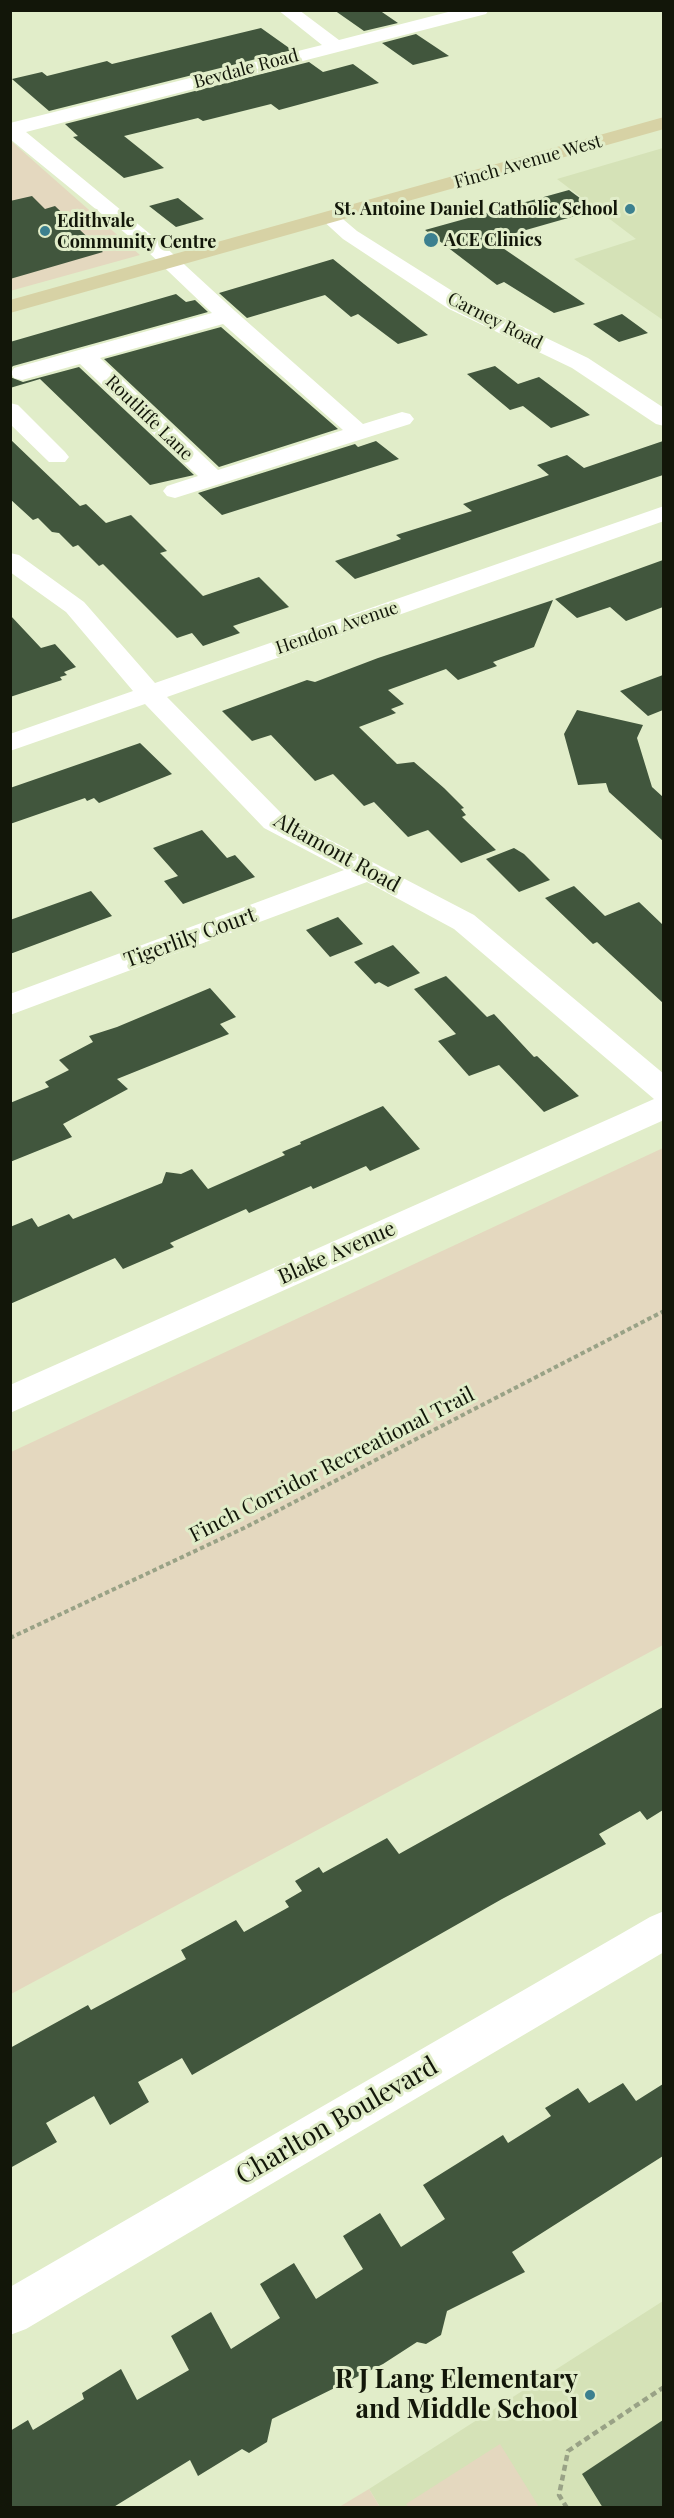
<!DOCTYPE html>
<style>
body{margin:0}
#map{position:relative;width:674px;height:2518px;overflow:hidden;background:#e1edc9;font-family:"Playfair Display",serif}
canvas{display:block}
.frame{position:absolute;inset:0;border:12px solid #121609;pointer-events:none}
</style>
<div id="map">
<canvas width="674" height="2518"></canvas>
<div class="frame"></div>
</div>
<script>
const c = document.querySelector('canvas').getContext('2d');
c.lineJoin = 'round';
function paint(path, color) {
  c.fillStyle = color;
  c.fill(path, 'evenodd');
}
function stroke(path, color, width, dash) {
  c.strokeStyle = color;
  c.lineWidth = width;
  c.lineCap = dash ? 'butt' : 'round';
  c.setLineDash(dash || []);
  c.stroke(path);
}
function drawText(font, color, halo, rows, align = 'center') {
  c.font = font + ' "Playfair Display",serif';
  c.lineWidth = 6;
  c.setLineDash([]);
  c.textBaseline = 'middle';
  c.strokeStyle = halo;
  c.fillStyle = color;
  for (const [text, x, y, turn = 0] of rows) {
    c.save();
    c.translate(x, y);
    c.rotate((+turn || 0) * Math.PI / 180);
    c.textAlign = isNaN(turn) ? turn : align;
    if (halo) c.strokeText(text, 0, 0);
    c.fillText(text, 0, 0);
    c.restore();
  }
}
const built = new Path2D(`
 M663,148h1l-1,172 -89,-61 62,-20 -79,-60z
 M663,2301v206h-283l-11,-18z`);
const green = new Path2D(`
 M11,141l129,114 -130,36z
 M663,1148v497l-652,349v-542z
 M500,2444l39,63h-131l-2,-3z
 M369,2489l11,18h-41z`);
const building = new Path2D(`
 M334,10h45l19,13 -34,8z
 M261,28l31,22 -243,61 -37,-32 30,-7 5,4 60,-15 5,3z
 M416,34l33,22 -36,9 -31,-22z
 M309,62l14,10 30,-8 26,19 -100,27 -8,-6 -68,17 -5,-3 -74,18 40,32 -40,10 -51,-41 5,-1 -13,-12z
 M569,190l27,20 -105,30 94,64 -31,9 -50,-31 -7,3 -72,-55z
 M32,196l13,13 10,-3 48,46 -93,27v-78z
 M178,198l26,21 -28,8 -27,-21z
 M333,259l31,25 64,51 -30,9 -40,-30 -7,3 -26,-22 -78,23 -28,-25z
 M176,294l10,8 9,-2 13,12 -195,54 -3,3v-27z
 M622,314l26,19 -29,9 -26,-18z
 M221,327l117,102 -119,38 -115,-108z
 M495,366l23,18 21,-7 51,38 -39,13 -28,-22 -13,4 -43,-36z
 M79,367l115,108 -44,10 -110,-106 -30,9v-11l13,5z
 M10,439l70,67 6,-2 20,19 25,-8 36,36 -7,2 43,43 56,-19 30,30 -56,19 7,7 -37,13 -11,-13 -15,5 -74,-74 -4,2 -21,-21 -5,2 -14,-14 -7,-1 -14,-14 -5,2 -23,-21z
 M376,441l23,18 -177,56 -24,-22 157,-49 3,3z
 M663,441v34l-308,104 -20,-18 66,-22 -5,-4 76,-24 -9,-7 86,-29 -12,-10 30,-10 17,13z
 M663,560v47l-37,14 -16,-14 -33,11 -22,-19z
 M553,600l-19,47 -41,15 4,4 -39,14 -12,-11 -58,21 16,14 -13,5 5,4 -37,14 38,37 17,-2 30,26 20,20 -3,1 5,6 -4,2 34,33 -35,13 -33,-33 -20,7 -34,-35 -10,4 -31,-32 -18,7 -44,-46 -19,6 -30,-30 85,-31 8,2 63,-24z
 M10,615l31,33 14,-4 21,23 -12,5 3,3 -7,2 2,3 -52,17z
 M663,675v35l-15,6 -28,-25z
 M577,710l66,15 -6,13 15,49 11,10v44l-54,-49 -3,-9 -28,2 -14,-51z
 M140,743l32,31 -73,29 -5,-5 -7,3 -2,-3 -75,26v-36z
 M202,830l25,28 8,-3 20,22 -72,27 -19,-23 14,-5 -25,-28z
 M514,848l10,6 26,26 -31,12 -33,-33z
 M574,886l31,30 34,-14 24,23v78l-66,-61 -4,2 -48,-46z
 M91,891l21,25 -102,38v-34z
 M338,917l25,27 -33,13 -24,-27z
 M393,945l27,28 -32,14 -9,-5 -4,2 -21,-22z
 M446,976l41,41 7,-3 40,43 3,-1 42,40 -35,16 -45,-47 -30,11 -31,-35 18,-7 -42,-45z
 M210,988l26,29 -16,7 9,10 -112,45 11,10 -65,35 9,13 -62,25v-59l39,-16 -4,-5 24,-12 -10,-10 34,-18 -4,-6 28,-9z
 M383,1106l37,43 -50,22 -4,-5 -53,23 -2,-3 -62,27 -3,-4 -76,34 4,4 -51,22 -8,-11 -105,46v-77l22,-9 6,9 31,-13 4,5 89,-36 4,-11 15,2 11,-5 16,20 77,-34 -3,-3 19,-8 -1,-2z
 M663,1707v103l-16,10 -7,-9 -41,23 7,10 -104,55 -310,176 -10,-17 -44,24 11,20 -39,23 -16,-29 -48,27 11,19 -47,26v-120l78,-43 3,5 95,-51 -5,-9 55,-30 8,12 45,-25 -4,-6 17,-10 -7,-10 24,-14 4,6 64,-35 12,16z
 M623,2083l13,18 27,-17v72l-151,96 13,20 -78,39 -6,24 -15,9 -9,-2 -34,22 -111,55 -5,23 -18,11 -7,-4 -44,27 -8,-16 -78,48h-102v-77l18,-11 5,10 51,-31 -2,-6 39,-24 16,31 52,-30 -18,-34 40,-24 20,37 49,-31 -20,-34 34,-21 22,36 47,-30 -20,-33 37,-23 21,34 44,-28 -22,-34 80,-50 5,8 43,-27 -6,-8 33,-20 11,15z
 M663,2420v88h-60l-21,-34z`);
const pathFar1 = new Path2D(`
 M10,1638l234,-110 420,-217`);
const path = new Path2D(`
 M567,2508l-8,-13 9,-44 96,-64`);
const minor = new Path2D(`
 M278,10h21l40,30 117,-30h33l-3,4 -460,118 135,111 74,68 128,113 39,-12 8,2 4,5 -4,5 -235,74 -8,-2 -4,-5 4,-5 31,-10 -118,-112 -58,16 -8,-2 -3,-5 3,-5 198,-55 -65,-62 -137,-112v-16l312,-78zM223,324l120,106 -125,40 -118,-112z
 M330,212l7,2 20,17 108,68 123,59 76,50v18l-8,-2 -84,-56 -123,-59 -106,-70 -23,-21 3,-4z
 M10,403l8,2 47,47 4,5 -4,5h-16l-39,-38z
 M664,506v15l-497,176 117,119 190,99 190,159v46l-654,293v-28l644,-286 -200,-170 -87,-47 -357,133v-21l334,-124 -80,-42 -119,-124 -135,47v-17l123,-43 -67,-79 -56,-40v-19l9,2 65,47 71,81z
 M664,1911v41l-638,377 -16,6v-48l640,-370z`);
const major = new Path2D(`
 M664,117v12l-654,184v-13z`);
const markers = [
 [630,209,6,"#3c808f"],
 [45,231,6,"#3c808f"],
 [431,240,8,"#3c808f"],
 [590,2395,6,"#3c808f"]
];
const farStreetnames = [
 ["Bevdale Road",246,69,-15],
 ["Finch Avenue West",528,162,-16],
 ["Carney Road",495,321,27],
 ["Routliffe Lane",149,418,44],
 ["Hendon Avenue",337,628,-19]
];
const farPoinames = [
 ["St. Antoine Daniel Catholic School",618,209,"right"],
 ["Edithvale",57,221],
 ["Community Centre",57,242],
 ["ACE Clinics",444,240]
];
const streetNames = [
 ["Altamont Road",337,853,29],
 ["Tigerlily Court",190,938,-20],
 ["Blake Avenue",337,1253,-24],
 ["Finch Corridor Recreational Trail",332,1465,-27]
];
const nearStreetnames = [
 ["Charlton Boulevard",337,2121,-30]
];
const nearPoinames = [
 ["R J Lang Elementary",578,2380],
 ["and Middle School",578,2410]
];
paint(built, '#d5e2b7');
paint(green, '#e4d8bf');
paint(building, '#41563d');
stroke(pathFar1, '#99a286', 4, [4.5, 3]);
stroke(path, '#99a286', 4.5, [6, 4]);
paint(minor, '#fff');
paint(major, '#d7d2a5');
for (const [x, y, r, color] of markers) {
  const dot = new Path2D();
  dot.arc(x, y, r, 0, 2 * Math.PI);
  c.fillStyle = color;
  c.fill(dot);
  stroke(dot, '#e1edc9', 2);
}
drawText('18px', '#121609', '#e1edc9', farStreetnames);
drawText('bold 18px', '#121609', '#e1edc9', farPoinames, 'left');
drawText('21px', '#121609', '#e1edc9', streetNames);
drawText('26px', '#121609', '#e1edc9', nearStreetnames);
drawText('bold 26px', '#121609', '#e1edc9', nearPoinames, 'right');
</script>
